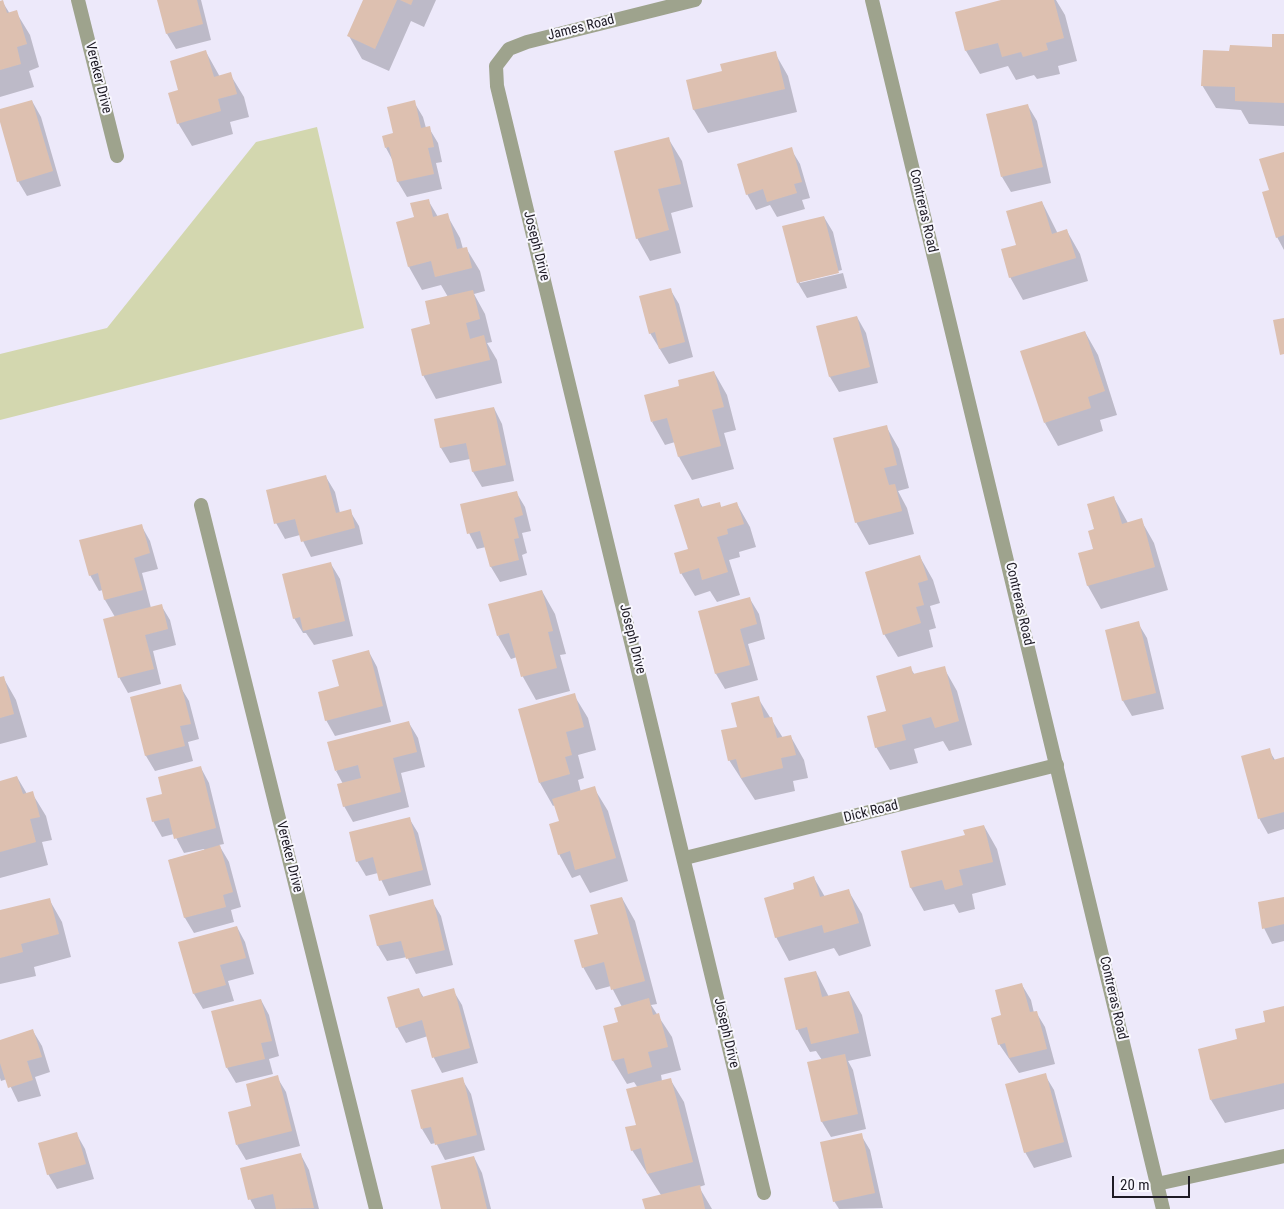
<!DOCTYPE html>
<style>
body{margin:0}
#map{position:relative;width:1284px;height:1209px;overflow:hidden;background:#ede9fa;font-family:"Roboto Condensed",sans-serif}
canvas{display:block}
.scale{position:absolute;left:1112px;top:1176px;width:78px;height:22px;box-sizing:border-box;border:2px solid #1e1b25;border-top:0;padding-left:6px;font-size:15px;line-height:18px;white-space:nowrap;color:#1e1b25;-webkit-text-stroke:4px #f9f8fe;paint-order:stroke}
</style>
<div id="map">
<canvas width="1284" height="1209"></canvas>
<div class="scale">20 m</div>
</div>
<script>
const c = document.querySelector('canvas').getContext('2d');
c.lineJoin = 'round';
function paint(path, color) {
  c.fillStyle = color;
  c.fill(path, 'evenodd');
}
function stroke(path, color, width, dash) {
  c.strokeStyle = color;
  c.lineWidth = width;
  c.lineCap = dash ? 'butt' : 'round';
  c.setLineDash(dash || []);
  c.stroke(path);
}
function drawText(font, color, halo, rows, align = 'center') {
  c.font = font + ' "Roboto Condensed",sans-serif';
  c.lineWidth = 4;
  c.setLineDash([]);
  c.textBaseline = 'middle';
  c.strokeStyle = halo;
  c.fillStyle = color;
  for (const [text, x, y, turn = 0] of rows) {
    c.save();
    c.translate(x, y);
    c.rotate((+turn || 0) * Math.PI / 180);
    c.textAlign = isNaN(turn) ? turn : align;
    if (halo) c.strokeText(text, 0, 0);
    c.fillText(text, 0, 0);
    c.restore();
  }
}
const green = new Path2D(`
 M317,127l47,201 -364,92v-66l107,-26 149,-186z`);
const shadow = new Path2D(`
 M158,0h43l10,40 -35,9 -9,-15z
 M365,0h71l-12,27 -13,-6 -22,50 -27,-12 -13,-23z
 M1005,0h51l9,15 12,46 -19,5 2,8 -23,5 -3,-4 -18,5 -8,-14 -28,8 -14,-23 -10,-38z
 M2,1l8,13 6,-2 14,23 9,32 -10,4 5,16 -34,10v-95z
 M1284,35v91l-35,-2 -8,-14 -25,-2 -14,-23 29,-33 42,-4z
 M206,52l14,25 10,-3 14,23 5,20 -19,5 3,12 -41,12 -14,-23 2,-33z
 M775,53l13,23 9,36 -89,21 -14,-23 -7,-29 37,-9z
 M32,101l9,16 20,69 -34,10 -9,-15 -18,-70z
 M414,102l9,15 3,11h3l9,15 4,19 -6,1 6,26 -35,8 -9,-15 -5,-21 -7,-13z
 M1028,106l9,15 14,62 -40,9 -9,-15z
 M668,138l14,23 11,46 -22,6 10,40 -31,8 -13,-23z
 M791,149l9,15 10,34 -8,2 3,9 -28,8 -7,-12 -14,5 -9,-16z
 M1284,153v97l-7,-13 -6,-46z
 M428,200l10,17 9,-2 13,23 3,11 3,-1 14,23 5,20 -11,3 11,20 7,28 -5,1 10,17 5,23 -66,16 -13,-24 9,-50 16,-28 -7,-12 -19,5 -13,-23 6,-49z
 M1042,202l16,32 9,-3 13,23 8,27 -65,19 -13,-23 7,-31z
 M824,217l9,15 9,38 -42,11v2l43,-10 4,15 -40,10 -9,-15z
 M670,289l9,15 14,53 -24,7 -19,-31z
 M857,317l9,16 12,50 -39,9 -9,-15 -12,-50z
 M1085,332l13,23 19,60 -17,5 3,11 -45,15 -13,-23z
 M714,372l13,23 9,35 -12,3 10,36 -42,11 -13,-23 -4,-15 -10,3 -13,-23 29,-35z
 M494,408l8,16 12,57 -32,6 -9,-15 -3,-13 -20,4 -9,-15 -6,-28z
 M886,426l13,23 10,39 -11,3 9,17 7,26 -45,11 -13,-23z
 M326,477l9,15 5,21 10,-2 9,15 4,18 -52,13 -11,-22 -15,4 -9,-16z
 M516,492l9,15 6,24 -9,2 5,20 -5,2 5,20 -27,7 -9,-15 -5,-20 -9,2 -8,-16z
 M1114,498l14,25 13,-3 13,23 14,47 -67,19 -13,-23 -9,-32 15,-4 2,-20z
 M698,499l5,9 16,-5 3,5 15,-4 13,23 6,20 -17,5 1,5 -11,3 11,35 -23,7 -7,-11 -15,5 -14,-23 8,-23z
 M141,525l9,16 8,28 -16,4 9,35 10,-3 9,15 6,25 -23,6 8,33 -33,9 -9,-16 -4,-60 -10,-17 -2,-10 -4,1 -9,-16z
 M920,557l13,23 7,23 -10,3 6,22 -7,2 4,17 -35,10 -14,-23z
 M331,564l9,15 13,57 -39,9 -8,-12h-3l-9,-15z
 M542,591l13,23 11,40 -6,1 10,36 -34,9 -13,-23 -6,-20 -6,2 -13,-23z
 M750,599l9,15 6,25 -17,5 10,36 -33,9 -9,-15 -16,-62z
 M1138,623l9,15 17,71 -32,7 -9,-15 -17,-70z
 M369,652l8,15 14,55 -56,14 -9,-16 15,-33z
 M910,668l5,7 29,-7 13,23 15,54 -23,6 -6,-10 -29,8 4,14 -28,7 -14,-23 11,-36z
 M3,677l13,23 11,37 -27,7v-66z
 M180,686l9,15 10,38 -11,3 5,19 -38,10 -9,-15 -14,-58z
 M574,695l14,23 8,32 -18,5 6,23 -6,2 3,12 13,-4 14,23 20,70 -38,12 -10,-18 -8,3 -13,-24 1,-32 -5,-17 -2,1 -13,-23z
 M758,698l25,40 8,-1 13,23 4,18 -15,3 2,10 -40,9 -26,-40 9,-32z
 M409,723l9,15 7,29 -24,6 8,34 -56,15 -9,-16 -1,-22 -7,-13z
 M1269,750l6,10 9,-1v70l-16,5 -9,-16z
 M201,768l8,15 15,61 -5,1 10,17 12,45 -10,3 3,12 -40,11 -9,-15 -16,-58 36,-9 -1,-2 -20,4 -10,-19 -12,3 -9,-16 11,-26z
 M17,777l10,17 5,-1 14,23 6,24 -10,2 6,23 -48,13v-96z
 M409,818l9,15 13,52 -42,11 -11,-23 -12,3 -9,-15z
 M984,826l13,23 9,36 -34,9 3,15 -16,4 -5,-9 -30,7 -13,-23 -9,-36 64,-16z
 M814,878l11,19 23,-7 14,24 9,32 -32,10 -5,-8 -45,13 -13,-24 20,-47z
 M622,898l13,23 22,83 -6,1 21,32 9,33 -20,5 1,6 8,-2 14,23 21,83 -6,2 13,22h-66l15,-14 -29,-45 5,-24 1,-38 -4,-6 -7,2 -14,-23 -9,-34 15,-4 3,-16 -11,-21 -15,4 -13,-23z
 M1284,898v43l-12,3 -8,-16z
 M49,899l13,23 9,35 -37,10 2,9 -36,8v-73z
 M432,901l9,15 12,49 -37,9 -9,-17 -20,4 -9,-15 -7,-31z
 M237,927l8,15 9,32 -26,7 6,20 -31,8 -9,-15 -15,-51z
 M816,972l13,25 20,-5 13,23 9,41 -23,5 5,9 13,59 -35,8 -9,-15v-62l-6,-9 -6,1 -13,-23z
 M1022,985l9,15 3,13 2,-1 9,15 10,37 -36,9 -20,-29 3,-28z
 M419,990l5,8 29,-8 9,15 16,58 -36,10 -8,-15 -6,-22 -22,7 -9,-16z
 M261,1000l8,15 10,41 -10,3 4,15 -37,9 -9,-15z
 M1284,1007v102l-59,14 -14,-23 28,-60 28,-17z
 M33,1031l9,15 8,26 -15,5 6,19 -23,6 -11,-23 -6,2 -1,-3v-37z
 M1045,1075l9,15 18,67 -38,11 -9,-16z
 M277,1077l9,15 14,54 -54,14 -9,-15z
 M462,1079l9,15 14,56 -40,10 -9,-17 -5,1 -9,-15z
 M76,1133l9,16 9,30 -37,10 -9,-15z
 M861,1135l9,15 13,58 -44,1 -5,-8z
 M301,1155l8,15 10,39h-64l-5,-10z
 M474,1157l8,16 9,36h-48z`);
const building = new Path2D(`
 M3,0l4,13 10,-3 10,34 -10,3 4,17 -21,6v-69z
 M157,0h40l6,24 -37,10z
 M363,0h34l-22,49 -28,-13z
 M400,0h13l-2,5z
 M1001,0h53l10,38 -18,5 2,7 -25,7 -2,-5 -19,5 -4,-14 -33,8 -10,-39z
 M1272,34h12v69l-49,-2v-14l-34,-1 2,-36 26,1 1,-6 42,2z
 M206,50l8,27 17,-5 6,22 -19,5 3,12 -44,13 -9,-31 10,-3 -8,-29z
 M776,51l9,38 -92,21 -7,-30 36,-9 -2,-7z
 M32,100l21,71 -36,11 -17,-60v-13z
 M415,100l6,28 9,-2 4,21 -6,1 6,26 -37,8 -8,-35 -4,1 -3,-12 11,-3 -6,-26z
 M1028,104l15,63 -42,10 -15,-63z
 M669,137l12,47 -23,5 11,41 -33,9 -22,-88z
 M792,147l10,35 -8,2 3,9 -30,9 -4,-13 -17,6 -9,-31z
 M1284,152v83l-8,3 -14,-46 7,-2 -10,-31z
 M429,199l4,18 15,-4 9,36 10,-2 5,21 -37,9 -4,-16 -23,6 -12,-45 18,-5 -4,-14z
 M1042,201l10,33 15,-5 9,29 -67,20 -8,-29 15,-4 -10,-34z
 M824,216l15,57 -42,10 -15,-57z
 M671,288l14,54 -26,7 -4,-17 -6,2 -10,-38z
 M473,290l7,29 -14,4 4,16 14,-4 6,25 -68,16 -11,-47 19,-5 -5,-23z
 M857,316l13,51 -41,10 -13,-51z
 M1284,318v36l-4,1 -7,-35z
 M1085,331l20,60 -17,6 3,11 -47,15 -24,-72z
 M714,371l10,36 -12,3 9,36 -43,11 -11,-39 -16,4 -7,-27 35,-9 -1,-6z
 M494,407l12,58 -34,7 -6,-29 -26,5 -6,-29z
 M887,425l10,40 -13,3 5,17 6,-1 7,27 -47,12 -22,-85z
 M326,475l10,38 15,-4 4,19 -54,14 -6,-23 -21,5 -8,-34z
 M517,491l6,24 -9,3 5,20 -5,1 5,21 -29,7 -10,-36 -13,3 -7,-30z
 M1114,496l8,28 20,-6 13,49 -68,19 -9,-33 15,-4 -5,-18 6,-2 -7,-25z
 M699,498l2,9 19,-5 1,5 16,-5 7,22 -17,5 1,5 -11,3 11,35 -26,8 -3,-12 -19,6 -6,-21 14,-4 -14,-44z
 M142,524l8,29 -16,5 9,32 -39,10 -6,-27 -9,3 -10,-36z
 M920,555l8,25 -10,3 6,22 -8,2 5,16 -38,12 -18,-63z
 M331,562l14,59 -42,10 -3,-14 -7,2 -11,-45z
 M542,590l11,41 -5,1 9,36 -36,9 -12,-44 -12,3 -9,-32z
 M750,597l7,27 -17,5 10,36 -35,9 -17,-63z
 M162,604l6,25 -23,6 9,34 -36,9 -15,-59z
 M1139,621l17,72 -34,8 -17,-71z
 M369,650l14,56 -58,15 -7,-29 21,-6 -7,-26z
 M911,666l2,8 32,-8 14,55 -24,7 -4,-11 -29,8 4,15 -31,8 -8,-32 19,-5 -10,-35z
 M4,676l10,38 -14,4v-41z
 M181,684l10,40 -11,2 5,20 -40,10 -15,-59z
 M575,693l9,34 -18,5 6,23 -7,2 5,17 -31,9 -21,-74z
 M759,696l5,22 8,-1 5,21 14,-3 5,20 -15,3 2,10 -42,10 -5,-19 -8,2 -7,-31 16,-3 -6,-24z
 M409,721l8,31 -24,6 8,34 -58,15 -6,-23 24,-6 -3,-13 -23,6 -8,-29z
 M1270,748l3,12 11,-3v55l-26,7 -17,-63z
 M201,766l15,62 -42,11 -5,-21 -17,4 -6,-24 16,-4 -4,-17z
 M17,776l6,18 10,-3 7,26 -10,2 6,23 -36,10v-71z
 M595,786l21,72 -41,12 -5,-19 -12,4 -9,-31 10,-3 -7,-22z
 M410,817l13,53 -44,11 -6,-24 -17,5 -7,-30z
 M984,825l9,37 -34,8 4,15 -18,5 -3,-10 -32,8 -9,-37 64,-16 -2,-5z
 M220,845l13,47 -10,3 3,12 -42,11 -16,-58z
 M814,876l6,21 29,-8 10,34 -35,10 -2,-8 -47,13 -11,-40 30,-9 -1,-6z
 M622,897l23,84 -34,9 -7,-28 -22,6 -8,-28 24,-6 -8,-29z
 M1284,897v27l-22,5 -4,-27z
 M50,898l9,36 -38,10 2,8 -23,6v-48z
 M433,899l12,51 -39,9 -5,-18 -24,5 -8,-31z
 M237,926l9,32 -26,7 6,20 -33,9 -15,-52z
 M816,971l6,26 27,-6 10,42 -48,11 -4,-17 -11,3 -12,-52z
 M1022,983l8,29 7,-1 10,38 -38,9 -4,-15 -7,2 -7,-27 10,-3 -6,-25z
 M419,988l3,9 32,-9 16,60 -38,10 -10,-38 -26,8 -9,-31z
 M649,998l4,17 6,-2 9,34 -20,5 4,15 -24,7 -4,-16 -12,3 -9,-35 15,-4 -4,-14z
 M261,999l11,42 -11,2 4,16 -39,9 -15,-57z
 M1284,1006v77l-74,17 -12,-51 39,-10 -2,-10 30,-7 -2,-11z
 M33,1029l9,28 -15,4 6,19 -25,8 -8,-25v-23z
 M845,1054l13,60 -37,8 -14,-60z
 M1046,1073l18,69 -40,11 -19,-69z
 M278,1075l14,56 -56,14 -8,-33 23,-6 -5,-22z
 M463,1077l14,58 -42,10 -4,-18 -10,2 -10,-39z
 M671,1078l22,84 -46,12 -6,-26 -10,3 -6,-24 11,-2 -10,-36z
 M77,1132l9,32 -39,11 -9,-32z
 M862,1133l13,60 -42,9 -13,-60z
 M301,1153l13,55 -38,1 -3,-15 -25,6 -8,-32z
 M474,1156l13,53h-46l-10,-43z
 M700,1185l5,24h-60l-3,-10z`);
const minor = new Path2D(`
 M78,0l39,156
 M695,0l-168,42 -18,7 -13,17 1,20 267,1107
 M201,505l175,704
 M685,858l372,-93
 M1157,1184l127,-28`);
const tertiary = new Path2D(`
 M872,0l291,1209`);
const streetNames = [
 ["James Road",581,28,-14],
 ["Vereker Drive",98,78,76],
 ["Contreras Road",923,211,77],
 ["Joseph Drive",536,246,76],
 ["Contreras Road",1019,604,77],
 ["Joseph Drive",632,639,76],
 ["Dick Road",871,812,-14],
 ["Vereker Drive",289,857,76],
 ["Contreras Road",1113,998,77],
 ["Joseph Drive",726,1033,77]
];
paint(green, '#d3d7af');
paint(shadow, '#0003');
paint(building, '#ddc0b0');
stroke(minor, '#9ea38d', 14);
stroke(tertiary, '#9ea38d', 14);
drawText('14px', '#1e1b25', '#f9f8fe', streetNames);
</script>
